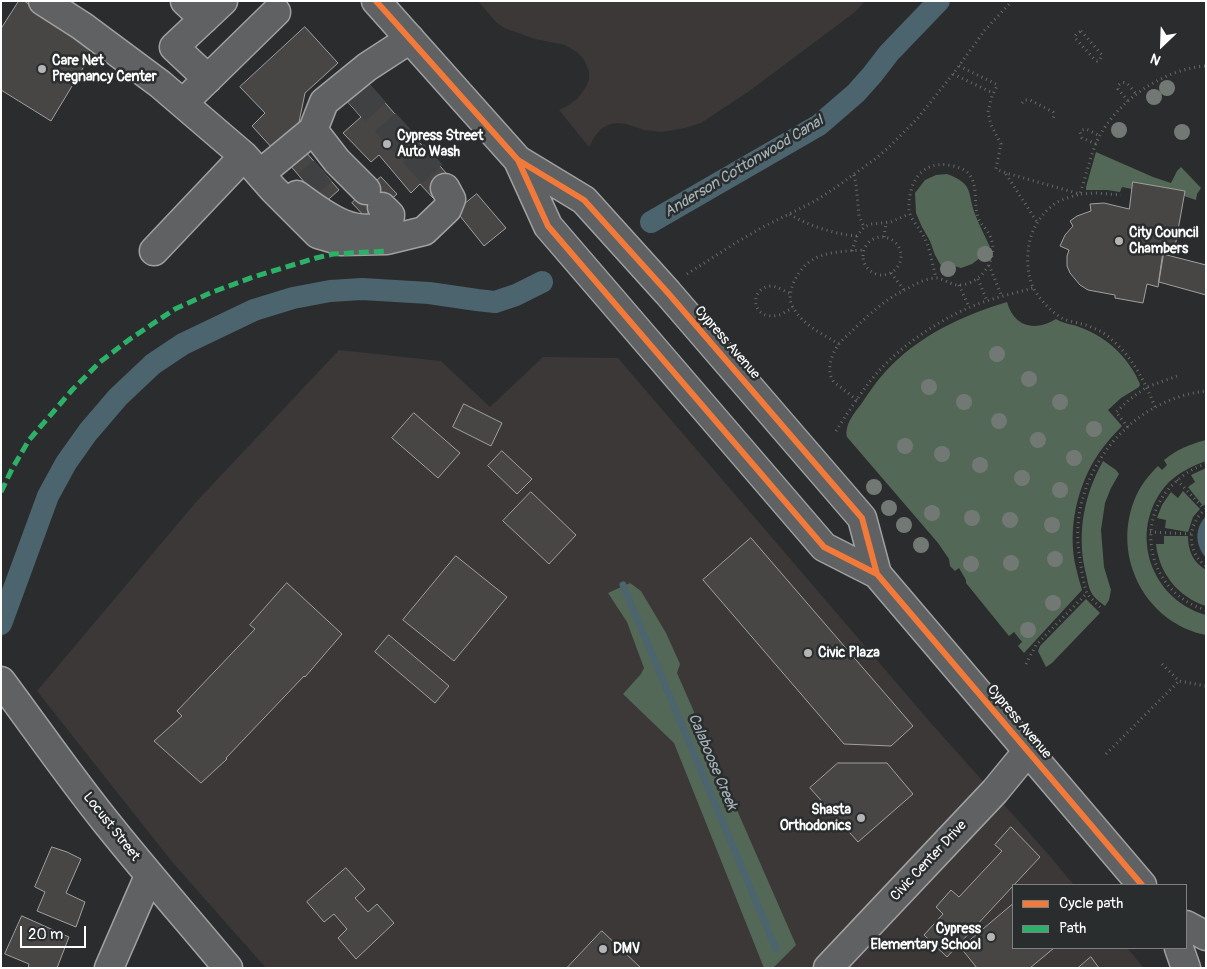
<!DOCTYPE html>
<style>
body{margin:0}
#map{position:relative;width:1207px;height:969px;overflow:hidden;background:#2b2c2d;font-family:Pangolin,sans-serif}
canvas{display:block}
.frame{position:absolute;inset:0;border:2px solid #fff;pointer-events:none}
.legend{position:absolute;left:1012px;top:884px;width:175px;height:65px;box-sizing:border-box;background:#2a2d2e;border:1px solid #7f8182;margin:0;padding:6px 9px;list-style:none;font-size:15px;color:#fff}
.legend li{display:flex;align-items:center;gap:10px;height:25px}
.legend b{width:25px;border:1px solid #7f8182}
.north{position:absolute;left:1137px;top:20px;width:50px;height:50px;-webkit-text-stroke:4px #2a2d2e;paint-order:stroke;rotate:204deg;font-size:14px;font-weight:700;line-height:20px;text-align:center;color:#fff}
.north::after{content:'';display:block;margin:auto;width:18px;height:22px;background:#fff;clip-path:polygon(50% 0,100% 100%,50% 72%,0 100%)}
.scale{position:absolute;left:20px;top:926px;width:66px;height:22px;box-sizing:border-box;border:2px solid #fff;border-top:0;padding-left:6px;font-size:15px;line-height:18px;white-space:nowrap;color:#fff;-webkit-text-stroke:4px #2a2d2e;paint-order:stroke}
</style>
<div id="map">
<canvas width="1207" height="969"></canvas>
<div class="frame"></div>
<ul class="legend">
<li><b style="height:6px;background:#f17a3a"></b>Cycle path</li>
<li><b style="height:6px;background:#2db169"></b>Path</li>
</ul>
<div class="north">N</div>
<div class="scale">20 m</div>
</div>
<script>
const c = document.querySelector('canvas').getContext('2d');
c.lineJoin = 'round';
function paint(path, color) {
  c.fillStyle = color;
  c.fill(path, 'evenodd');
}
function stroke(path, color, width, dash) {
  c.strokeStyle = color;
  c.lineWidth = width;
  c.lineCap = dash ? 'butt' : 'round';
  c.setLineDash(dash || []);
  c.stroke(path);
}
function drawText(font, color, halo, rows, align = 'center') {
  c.font = font + ' Pangolin,sans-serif';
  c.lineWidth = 5;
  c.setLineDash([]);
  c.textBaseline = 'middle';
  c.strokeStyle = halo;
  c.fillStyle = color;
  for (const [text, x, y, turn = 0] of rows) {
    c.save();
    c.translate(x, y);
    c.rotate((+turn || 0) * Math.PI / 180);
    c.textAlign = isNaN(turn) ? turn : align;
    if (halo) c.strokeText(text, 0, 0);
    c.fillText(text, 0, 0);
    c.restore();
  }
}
const built = new Path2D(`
 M478,1h387l-10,11 -107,80 -47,31 -16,5 -23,4 -18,-2 -18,-6 -9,-1 -6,1 -7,3 -4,3 -5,6 -6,11 -30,-37 10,-5 9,-7 8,-11 3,-7v-9l-6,-13 -6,-6 -12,-7 -30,-6 -31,-11 -8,-6z
 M339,350l102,11 49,46 53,-50 75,1 312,364 118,132 26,31h-61v63h114l17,20h-878l-93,-105 -136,-172 159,-189z`);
const green = new Path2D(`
 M1096,152l57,25 18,6 6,-12 4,-4 20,21 -4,6 -1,6 -12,-4 1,-5 -52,-9 -1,7 -10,-2 -2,5 -13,-2h-21v-3z
 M947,174c27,10 20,18 28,40 4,11 10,22 15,33l-7,2 -3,9 -8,6 -11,4 -10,-3 -6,4 -5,-5 -5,-9 -5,-14 -8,-14 -6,-14 -1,-20 10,-13 11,-5z
 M1007,302c7,25 28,30 49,17 8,5 17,5 26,9 26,10 47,30 58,56l-1,3 -18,11 -13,12 14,16c-8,8 -16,17 -23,27 -22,32 -32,77 -23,115 2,8 4,15 6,22l-58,63 -6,-7 4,-4 -8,-10 -5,4 -43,-53v-3l-7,-12 -4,3 -5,-5 -1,-7 -11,-16 -91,-106c-3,-12 8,-25 15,-34 7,-11 14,-21 23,-31 33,-36 76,-56 122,-70z
 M1206,440v21c-14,5 -26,11 -37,21 -42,44 -22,116 37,133v20c-60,-12 -94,-77 -72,-134 5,-14 14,-25 24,-35l4,4 5,-5 -3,-5c12,-10 26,-16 42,-20z
 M1103,461l13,9 3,4 -8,14 -6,15 -4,27 3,37 7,23 -2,10 -4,6c-5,-4 -11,-8 -14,-14 -3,-6 -4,-15 -6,-22 -8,-38 -1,-75 18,-109z
 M1206,468v36l-3,2 -15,-19 7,-5 -4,-7z
 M1183,491l17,18 -7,8 -5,15 -23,-4 1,-8 -9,-2 5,-13 9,-13 7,6z
 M1164,536h24c0,15 5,26 18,34v36c-28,-9 -47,-33 -50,-62h8z
 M630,583l11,8 25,42 14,31 -3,9 119,272 -23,23h-9l-90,-225 -51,-49 18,-20 3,-6 -17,-46 -19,-29z
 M1086,599l14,14 -48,50 -6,4 -8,-16 2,-5z`);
const water = new Path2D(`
 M1206,516v42c-11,-13 -12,-29 0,-42z`);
const stream = new Path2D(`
 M623,585l153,364`);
const canal = new Path2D(`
 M651,222l168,-97 37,-32 16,-18 17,-22 50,-52
 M1,624l47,-128 18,-33 22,-31 30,-35 35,-33 30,-20 71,-34 39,-12 37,-7 32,-2 67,4 48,7 18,2 21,-7 26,-13`);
const building = new Path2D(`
 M19,1h5l71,47 -44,73 -50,-31v-61z
 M305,27l33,36 -33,30 -7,34 -25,22 -21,-23 13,-13 -25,-26z
 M368,83l85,98 -20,17 -13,-14 -9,9 -32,-38 -8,7 -28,-29 18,-16 -15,-17z
 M305,151l34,39 -16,14 -34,-40z
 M381,177l16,17 -29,26 -16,-17z
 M1133,182l52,9 -10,56 -10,-2 -7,42 -11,-3 -4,19 -28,-5v-3l-27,-5 -8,-5 -10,-12 -3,-7v-10l2,-6 -9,-4 5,-11 8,-9 -3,-5 7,-5 14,-5 -1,-7 14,-1 25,6z
 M477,194l29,34 -22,18 -28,-35z
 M1163,254l43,11v30l-47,-13z
 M464,404l38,19 -11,23 -38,-19z
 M414,413l46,40 -22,25 -46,-40z
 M502,451l30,28 -15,15 -29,-28z
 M531,492l45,43 -27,29 -46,-43z
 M751,538l162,188 -22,20 -47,-2 -141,-164z
 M456,556l51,41 -53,64 -51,-41z
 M287,583l55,51 -37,43 -1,-1 -78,82 1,1 -26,24 -47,-42 28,-25 -5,-5 78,-82 -5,-4z
 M389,635l60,51 -14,17 -60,-51z
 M838,763h49l26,31 -55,48 -48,-54z
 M1011,827l29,30 -93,100 -23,-22 19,-21 -7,-7 15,-17 8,7 43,-46 -7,-6z
 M52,847l15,5 14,7 -15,34 19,9 -9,25 -39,-16 8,-19 -10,-5z
 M346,868l19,21 -10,9 13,14 9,-8 17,19 -38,36 -18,-21 9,-9 -13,-15 -10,8 -17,-20z
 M1013,904v44h41l-24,20h-53l-16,-20z
 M22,916l47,21 -12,31h-29l1,-4 -24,-10z
 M602,931l39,37h-74z
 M1091,957l8,11h-21z`);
const minorTunnel = new Path2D(`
 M357,91l88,97
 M307,184l16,-13`);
const path = new Path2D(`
 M1081,31l2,2 19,22 -2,5 -3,1 -2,-1 -19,-21 -1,-3 2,-3z
 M959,66l37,18 1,2 -5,10 -4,16 3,13 10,19 -5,25 10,4 74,21 16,-1 25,2
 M953,74l40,19
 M1128,101l-10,-12v-3c7,-9 13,2 18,8
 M1022,103l3,-3h5l23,12 1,3 -1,4
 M1096,144l-14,-6 -2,-6 2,-2 4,-1 14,7
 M1006,174l31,48
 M854,175l2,9 3,32 5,11
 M790,214c15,11 48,21 67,22
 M863 256a19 19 0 1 1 38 0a19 19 0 1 1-38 0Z
 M884,237l2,-14
 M852,251l5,-15 7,-9 7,-3 20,-2 18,-8
 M989,265l13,32
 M891,273l13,17
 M687,274l50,-32 26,-15 52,-26 20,-13 40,-29 12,-10 30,-30 36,-45 32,-44 27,-29
 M978,279l9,22
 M959,285l10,22
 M789,293c-5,-2 -12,-7 -18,-7 -23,2 -20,36 8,29 4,-1 9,-5 14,-7
 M839,344c-16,-10 -35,-18 -45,-35 -6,-8 -4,-16 -1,-25 14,-33 40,-32 71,-34
 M857,400l-22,-17c-10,-10 -4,-27 3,-38 4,-5 9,-9 13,-13 13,-13 26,-25 41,-35 6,-4 13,-7 20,-11 7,-4 16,-8 25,-8 7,1 14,7 21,7 6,1 17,-4 21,-8 11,-9 18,-27 11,-41 -3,-7 -10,-12 -12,-19 -5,-14 1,-32 -10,-44 -5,-5 -13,-7 -20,-8 -28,-4 -40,20 -39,44 0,8 8,16 12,23 9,13 11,31 15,46
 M1155,407c-10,-25 -22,-49 -43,-67 -8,-8 -19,-13 -30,-16 -7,-2 -16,-3 -22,-7 -10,-7 -20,-17 -26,-28 -4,-7 -5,-14 -6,-22 -2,-24 5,-46 24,-61 8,-7 19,-9 28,-12 6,-18 10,-38 18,-55 19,-38 65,-70 108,-73
 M1128,427l-12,-15 14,-13 17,-12 33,-12
 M836,431c10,-16 21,-32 32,-47 24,-32 64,-60 100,-76 20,-9 44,-14 65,-20
 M1206,464c-10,3 -19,8 -27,15 -48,38 -32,114 27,131
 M1177,480l27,29
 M1206,509c-19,14 -20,43 0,57
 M1150,532l41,2
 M1100,607c-4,-4 -10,-9 -13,-14 -3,-6 -6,-27 -7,-34 -15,-79 46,-159 126,-168
 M1026,664l10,-19 51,-52
 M1162,664l17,17 27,5
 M1106,754l73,-73`);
const minor = new Path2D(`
 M43,1l39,25 78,58 84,72 29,33 45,45 24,7 45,-1 37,-9 23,-22 4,-10 -6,-11
 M185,1l19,18
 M208,79l-34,-32 49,-46
 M183,103l93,-91
 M260,174l53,-44
 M366,190l-29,-29 -24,-31 11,-28 43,-35 43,-28
 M297,195c26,19 59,46 92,28l1,-8 -8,-8
 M154,251l90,-95
 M1,681c35,47 68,95 105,141 39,49 81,97 122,146
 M109,968l40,-92
 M828,968l167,-177 32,-39`);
const major = new Path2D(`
 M376,1l142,159 66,40 84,93 194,225 15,56
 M518,160l30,66 276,321 53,27 265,311
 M1186,925l20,11
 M1179,948l7,20`);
const quiet = new Path2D(`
 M1,492l11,-23 17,-29 44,-51 27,-27 30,-23 45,-30 35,-16 43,-16 63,-19 17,-4 55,-3`);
const cycleway = new Path2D(`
 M376,1l142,159 66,40 84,93 194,225 15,56
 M518,160l30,66 276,321 53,27 265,311`);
const trees = [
 [1167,88],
 [1154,97],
 [1119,130],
 [1182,132],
 [985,254],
 [948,269],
 [997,354],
 [1029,379],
 [929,387],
 [964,402],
 [1060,402],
 [999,421],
 [1094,429],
 [1038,440],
 [905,446],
 [942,454],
 [1074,458],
 [980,465],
 [1022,478],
 [874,487],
 [1060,490],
 [889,508],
 [932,513],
 [972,518],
 [1010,520],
 [904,525],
 [1052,525],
 [921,545],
 [1055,559],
 [1011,563],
 [971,564],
 [1053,603],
 [1028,630]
];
const markers = [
 [42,69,5,"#b5b5b6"],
 [387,144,5,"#b5b5b6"],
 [1119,241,5,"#b5b5b6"],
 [808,653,5,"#b5b5b6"],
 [861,818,5,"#b5b5b6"],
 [991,937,5,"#b5b5b6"],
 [603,949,5,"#b5b5b6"]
];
const poiNames = [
 ["Care Net",52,61],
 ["Pregnancy Center",52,77],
 ["Cypress Street",397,136],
 ["Auto Wash",397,152],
 ["City Council",1129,233],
 ["Chambers",1129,249],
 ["Civic Plaza",818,653],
 ["Shasta",851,810,"right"],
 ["Orthodonics",851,826,"right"],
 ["Cypress",981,929,"right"],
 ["Elementary School",981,945,"right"],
 ["DMV",613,949]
];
const streetNames = [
 ["Cypress Avenue",727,343,49],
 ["Cypress Avenue",1019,722,50],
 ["Locust Street",111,827,52],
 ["Civic Center Drive",929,861,-47]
];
const waterNames = [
 ["Anderson Cottonwood Canal",744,167,-31],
 ["Calaboose Creek",712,762,67]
];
paint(built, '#3b3837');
paint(green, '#546857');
paint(water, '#4b646d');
stroke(stream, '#4b646d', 7);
stroke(canal, '#4b646d', 22);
paint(building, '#484645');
stroke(building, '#a0a0a0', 1);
stroke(minorTunnel, '#404142', 28, [28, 14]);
stroke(minor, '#a0a0a0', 31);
stroke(major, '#a0a0a0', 31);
stroke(path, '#686969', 3, [1, 4]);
stroke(minor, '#606162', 28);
stroke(major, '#606162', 28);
stroke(quiet, '#2db169', 5, [10, 5]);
stroke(cycleway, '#f17a3a', 6);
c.fillStyle = '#727974';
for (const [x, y] of trees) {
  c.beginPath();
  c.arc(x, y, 8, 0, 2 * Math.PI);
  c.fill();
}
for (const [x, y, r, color] of markers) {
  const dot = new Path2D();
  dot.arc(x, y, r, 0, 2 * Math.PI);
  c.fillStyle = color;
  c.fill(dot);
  stroke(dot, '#2a2d2e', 2);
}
drawText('bold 14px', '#fff', '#2a2d2e', poiNames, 'left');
drawText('14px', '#fff', '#2a2d2e', streetNames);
drawText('italic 15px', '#a6b4b9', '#2a2d2e', waterNames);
</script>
